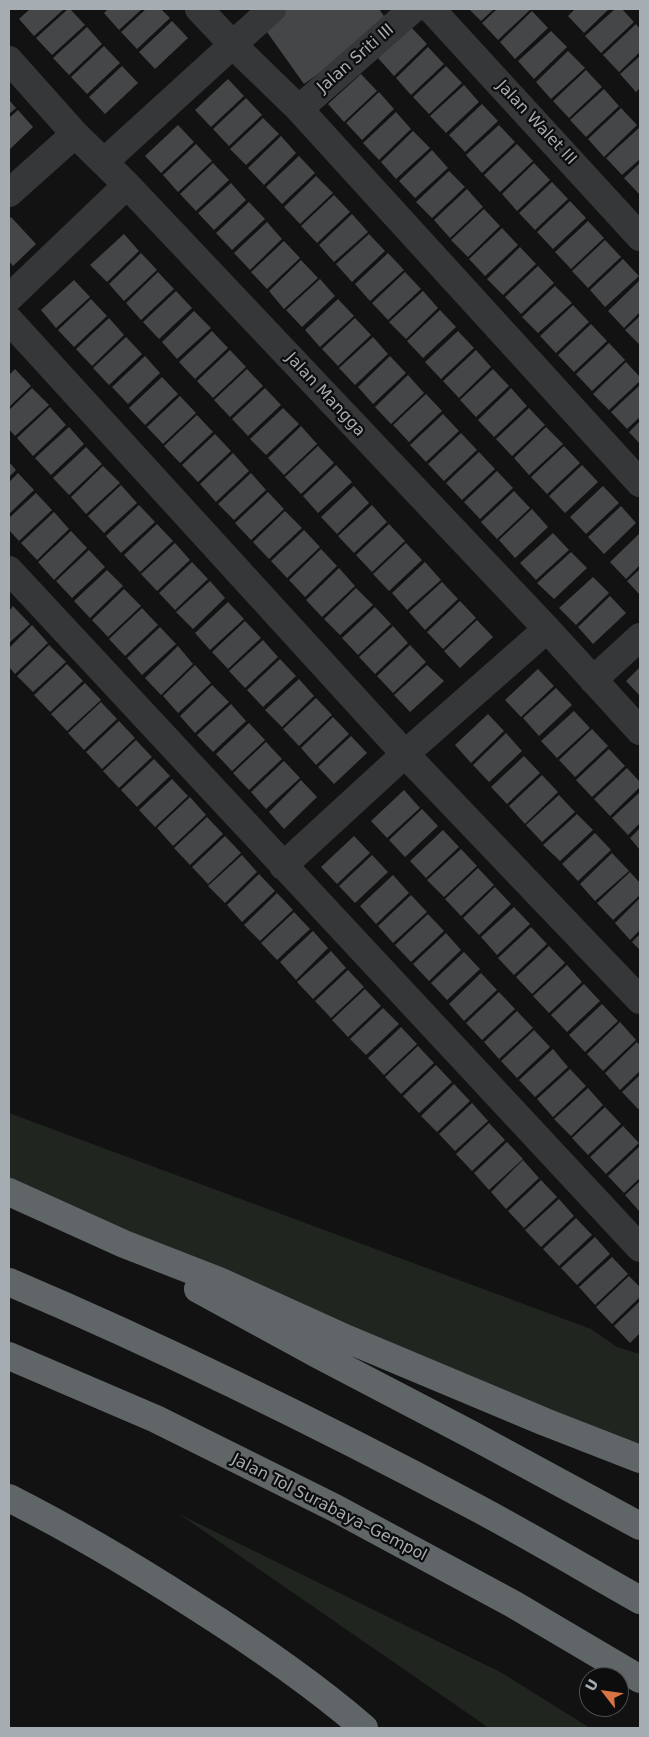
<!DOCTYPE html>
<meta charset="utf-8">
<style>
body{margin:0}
#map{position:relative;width:649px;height:1737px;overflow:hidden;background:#121213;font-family:"DejaVu Sans",sans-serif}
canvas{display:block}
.frame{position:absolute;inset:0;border:10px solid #a5adb2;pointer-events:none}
.north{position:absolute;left:579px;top:1667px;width:50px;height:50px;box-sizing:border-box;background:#0d0d0e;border:1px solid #4a4d50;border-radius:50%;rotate:300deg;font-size:14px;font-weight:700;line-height:20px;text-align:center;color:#a5adb2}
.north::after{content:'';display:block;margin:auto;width:18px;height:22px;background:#da7343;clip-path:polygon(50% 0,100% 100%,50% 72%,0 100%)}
</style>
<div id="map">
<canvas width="649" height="1737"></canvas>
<div class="frame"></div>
<div class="north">U</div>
</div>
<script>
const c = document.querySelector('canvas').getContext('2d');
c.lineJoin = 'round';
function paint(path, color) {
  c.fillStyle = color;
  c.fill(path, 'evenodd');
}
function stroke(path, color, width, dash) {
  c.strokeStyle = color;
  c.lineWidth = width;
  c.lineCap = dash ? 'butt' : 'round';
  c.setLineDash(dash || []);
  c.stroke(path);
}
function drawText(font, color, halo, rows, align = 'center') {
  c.font = font + ' "DejaVu Sans",sans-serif';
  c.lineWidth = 4.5;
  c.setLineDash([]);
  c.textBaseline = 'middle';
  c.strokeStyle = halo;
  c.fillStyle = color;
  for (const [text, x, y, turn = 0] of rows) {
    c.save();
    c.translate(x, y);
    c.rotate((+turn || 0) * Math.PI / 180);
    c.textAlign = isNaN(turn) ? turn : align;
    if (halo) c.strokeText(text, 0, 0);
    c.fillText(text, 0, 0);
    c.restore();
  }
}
const green = new Path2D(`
 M9,1113l582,216 26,18 23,7v105l-631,-267z
 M179,1514l323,159 88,55h-101z`);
const building = new Path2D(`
 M30,9h34l-30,27 -15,-17z
 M68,9h2l15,16 -33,30 -16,-17z
 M108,9h34l-23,21 -15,-17z
 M146,9h15l9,9 -33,31 -16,-17z
 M284,9h95l10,14 -85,61 -42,-59z
 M469,9h25l-13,12z
 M497,9h34l-33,31 -16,-17z
 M575,9h34l-25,24 -16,-17z
 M615,9h7l12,13 -33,31 -16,-17z
 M532,11l16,17 -33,31 -15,-17z
 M172,21l16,17 -33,31 -16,-17z
 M636,24l4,5v23l-21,20 -16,-17z
 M87,27l15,17 -33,31 -16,-17z
 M411,27l16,17 -33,32 -16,-18z
 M551,31l16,16 -33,32 -16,-18z
 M104,46l16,17 -33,31 -16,-17z
 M428,47l16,17 -33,31 -15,-17z
 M568,51l17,17 -34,31 -15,-17z
 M640,56v32l-4,4 -16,-18z
 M122,66l16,17 -33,31 -16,-17z
 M446,66l16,17 -33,31 -16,-17z
 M586,70l16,17 -33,31 -16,-17z
 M361,74l16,17 -33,31 -16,-18z
 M228,79l16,17 -33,31 -16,-17z
 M464,85l15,17 -33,31 -16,-17z
 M604,89l15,17 -33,31 -16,-17z
 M379,92l15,17 -32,31 -16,-17z
 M246,98l16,17 -33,31 -16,-17z
 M9,100l7,8 -7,6z
 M482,104l16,17 -33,31 -16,-17z
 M621,108l16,17 -33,32 -16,-18z
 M18,110l15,17 -24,23v-32z
 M396,112l15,17 -32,31 -16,-17z
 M263,118l16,16 -33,31 -16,-16z
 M178,125l16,17 -33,31 -16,-17z
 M499,125l16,17 -33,31 -16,-18z
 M640,127v32l-18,16 -16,-17z
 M413,131l17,17 -34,31 -15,-17z
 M281,136l15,17 -32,32 -16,-17z
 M196,144l16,17 -34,31 -15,-17z
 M517,144l16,17 -33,31 -16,-17z
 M432,150l16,18 -33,30 -16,-17z
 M299,156l16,17 -33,31 -16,-17z
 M213,163l16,17 -33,31 -16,-17z
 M534,163l16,17 -33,31 -15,-17z
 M640,163v32l-16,-17z
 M449,171l16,16 -33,31 -16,-16z
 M316,176l17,17 -33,31 -16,-17z
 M552,182l16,17 -33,31 -16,-17z
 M231,183l15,17 -32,30 -16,-17z
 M467,189l16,18 -33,31 -16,-18z
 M334,195l16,17 -33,31 -16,-17z
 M570,201l16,17 -33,31 -16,-17z
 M249,202l16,17 -33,31 -16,-17z
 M484,209l16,17 -32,31 -17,-17z
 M352,214l16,18 -34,30 -15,-17z
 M11,217l25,27 -23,22 -4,-5v-42z
 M588,221l16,17 -33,31 -16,-17z
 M267,222l15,17 -32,31 -16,-17z
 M502,228l16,17 -33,31 -16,-17z
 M124,234l15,17 -32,31 -17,-17z
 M369,234l16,17 -33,31 -16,-18z
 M605,240l16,17 -33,31 -16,-17z
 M284,241l16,17 -33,31 -16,-17z
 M520,247l16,17 -33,31 -16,-16z
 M141,253l16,17 -33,31 -15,-17z
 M388,253l16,17 -34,31 -15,-17z
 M623,259l16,17 -34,31 -15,-17z
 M301,260l17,18 -34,31 -15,-18z
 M538,266l16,17 -33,31 -16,-17z
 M158,272l16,17 -33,31 -15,-17z
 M405,272l16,17 -33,31 -16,-17z
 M320,279l15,17 -33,31 -16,-17z
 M74,280l16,17 -34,31 -15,-18z
 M640,280v32l-16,16 -16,-17z
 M555,286l17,17 -34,30 -16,-16z
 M176,291l16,17 -33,31 -16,-17z
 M423,291l15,17 -32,31 -17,-17z
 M91,299l16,17 -33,31 -16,-17z
 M338,299l16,17 -34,31 -15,-17z
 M573,305l16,17 -33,31 -16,-17z
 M440,310l16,17 -33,31 -16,-17z
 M194,311l17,17 -34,31 -15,-17z
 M640,316v29l-15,-15z
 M109,318l15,17 -32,31 -16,-17z
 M355,318l16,17 -33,31 -16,-17z
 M591,324l16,17 -33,31 -16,-17z
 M212,331l16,17 -33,31 -16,-17z
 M458,331l16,17 -33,31 -16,-17z
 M126,337l16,17 -33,31 -16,-17z
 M373,337l15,17 -33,31 -16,-17z
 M609,343l16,17 -33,31 -16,-17z
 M230,350l16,17 -33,31 -16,-17z
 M476,350l15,17 -32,31 -16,-17z
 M145,356l15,17 -32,31 -16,-17z
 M390,356l16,17 -33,31 -15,-17z
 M626,362l14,15v4l-31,29 -16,-16z
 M15,369l16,17 -22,21v-32z
 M247,369l16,17 -33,31 -16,-17z
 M493,369l16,17 -33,31 -16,-17z
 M408,375l16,18 -33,31 -16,-17z
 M162,377l16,17 -33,31 -16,-17z
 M640,385v32l-13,12 -16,-17z
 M32,388l17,17 -34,31 -6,-7v-19z
 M265,388l16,17 -33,31 -16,-17z
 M511,388l16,18 -33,31 -16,-17z
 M426,394l16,17 -33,31 -16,-17z
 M180,396l16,17 -33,31 -16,-17z
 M50,407l16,18 -33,31 -16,-18z
 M283,408l16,16 -33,31 -16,-16z
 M529,408l16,17 -33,31 -16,-17z
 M443,414l16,17 -33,31 -16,-17z
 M197,415l16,17 -33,31 -16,-17z
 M640,421v23l-11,-12z
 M301,426l16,18 -33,31 -16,-17z
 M69,427l15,17 -33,31 -16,-17z
 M546,427l17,17 -34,31 -15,-17z
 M461,433l16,17 -33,31 -16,-17z
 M215,434l16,17 -33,31 -16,-17z
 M318,446l16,17 -33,31 -16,-17z
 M564,446l16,17 -33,31 -16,-17z
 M86,447l16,17 -33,31 -16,-17z
 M479,452l16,17 -33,31 -16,-17z
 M233,453l16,18 -33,31 -16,-18z
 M9,462l7,8 -7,7z
 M336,465l16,17 -34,31 -15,-17z
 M582,465l16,17 -33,31 -16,-17z
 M103,466l17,17 -34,31 -15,-17z
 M497,471l16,17 -33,31 -16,-17z
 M18,473l16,17 -25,24v-32z
 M251,473l15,17 -32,30 -16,-16z
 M121,485l16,18 -33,30 -16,-17z
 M354,486l15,17 -32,31 -16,-17z
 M603,486l16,17 -33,31 -16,-17z
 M514,491l16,17 -33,31 -16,-17z
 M268,492l16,17 -33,31 -16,-17z
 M36,493l16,17 -33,31 -10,-11v-12z
 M139,505l16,17 -34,31 -15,-17z
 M372,505l15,17 -33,31 -16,-17z
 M621,506l15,17 -32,31 -16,-17z
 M532,509l16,18 -33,31 -16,-18z
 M285,511l17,17 -33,31 -16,-17z
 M54,512l15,17 -32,31 -16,-17z
 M157,524l16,17 -33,31 -16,-17z
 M389,524l16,17 -33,31 -16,-17z
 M304,530l16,17 -33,31 -16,-17z
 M71,531l16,17 -33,32 -16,-18z
 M553,533l16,17 -33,30 -16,-17z
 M640,533v32l-14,14 -16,-17z
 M175,543l15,17 -33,31 -16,-17z
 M406,543l16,17 -33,31 -16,-17z
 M321,549l16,17 -32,31 -16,-17z
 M89,550l16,17 -33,31 -16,-17z
 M571,552l16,16 -33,31 -17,-16z
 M192,562l16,17 -33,31 -16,-17z
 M425,562l16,18 -34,30 -15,-17z
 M339,568l16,18 -33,31 -16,-17z
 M640,569v26l-13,-14z
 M107,570l16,16 -33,32 -16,-17z
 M593,577l16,16 -33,32 -17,-17z
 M210,581l15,17 -32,31 -17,-17z
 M442,582l16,17 -33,31 -16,-18z
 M356,588l17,17 -33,30 -16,-16z
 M124,589l17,17 -33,31 -16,-17z
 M610,596l16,17 -33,31 -15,-17z
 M460,601l16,17 -33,31 -16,-17z
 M228,602l16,17 -34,31 -15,-17z
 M13,606l17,18 -21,19v-32z
 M375,607l16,17 -33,31 -16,-17z
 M142,608l16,17 -33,31 -16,-17z
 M477,620l16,17 -33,31 -16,-17z
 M245,621l16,17 -33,31 -16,-17z
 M32,625l16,18 -33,31 -6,-7v-19z
 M393,626l15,17 -33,31 -16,-17z
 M160,627l16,17 -34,31 -15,-17z
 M263,640l15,17 -33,31 -16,-17z
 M49,645l17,17 -33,30 -16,-16z
 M410,645l16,17 -33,31 -16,-17z
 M178,646l15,18 -32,31 -16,-17z
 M280,659l16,17 -33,31 -16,-17z
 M67,664l16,17 -33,31 -16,-17z
 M195,665l16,18 -33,30 -15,-17z
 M427,665l17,16 -34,31 -16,-17z
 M640,667v29l-14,-15z
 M538,669l16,17 -33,31 -16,-17z
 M299,679l15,17 -32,31 -17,-17z
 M85,683l16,17 -34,31 -16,-17z
 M212,685l17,17 -34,31 -15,-17z
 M556,688l16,17 -33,31 -16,-18z
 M316,698l16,17 -33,31 -16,-17z
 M101,702l16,17 -33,31 -16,-17z
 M231,704l15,17 -33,31 -16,-17z
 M574,711l16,17 -33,30 -16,-17z
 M488,714l16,17 -33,32 -16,-18z
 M333,717l16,17 -33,31 -15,-17z
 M119,721l16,17 -33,31 -16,-17z
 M249,723l16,17 -33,31 -16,-17z
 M592,729l16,17 -33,31 -16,-17z
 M506,733l16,18 -33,31 -16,-17z
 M351,736l16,17 -33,31 -16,-17z
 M136,740l16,17 -33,31 -16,-17z
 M266,742l16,17 -33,31 -16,-17z
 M609,749l16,17 -33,31 -16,-17z
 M524,756l16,17 -33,31 -16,-17z
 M154,759l16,17 -33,31 -16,-17z
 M284,761l16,17 -34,31 -15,-17z
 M627,768l13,14v5l-30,29 -16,-17z
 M542,775l16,17 -33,32 -16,-18z
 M172,779l16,17 -33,31 -16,-17z
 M301,780l16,17 -33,32 -15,-17z
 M404,790l16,18 -33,30 -16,-17z
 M640,792v31l-12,12 -16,-17z
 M559,795l16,17 -33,30 -16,-17z
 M190,797l16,18 -33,31 -16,-18z
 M422,809l16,17 -33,31 -16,-17z
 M577,814l16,16 -33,31 -17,-16z
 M207,817l16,17 -33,31 -16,-17z
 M640,828v22l-10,-12z
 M443,830l16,17 -33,31 -16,-17z
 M595,833l16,17 -33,31 -16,-17z
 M225,836l16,17 -33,31 -16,-17z
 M354,836l16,17 -33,31 -16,-17z
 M461,849l16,17 -33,31 -17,-17z
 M612,853l17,18 -34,30 -15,-17z
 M242,855l15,17 -32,31 -17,-17z
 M372,855l16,17 -33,31 -16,-17z
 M478,868l16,17 -33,31 -16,-17z
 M630,872l10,11v12l-27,25 -16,-17z
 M259,874l16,17 -33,31 -15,-17z
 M393,875l16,18 -33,31 -16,-18z
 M495,887l16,17 -32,31 -16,-17z
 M277,893l16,17 -33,31 -16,-16z
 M411,895l16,17 -34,31 -15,-17z
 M640,898v32l-10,10 -15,-17z
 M514,907l16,17 -33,31 -16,-18z
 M294,912l16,17 -33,31 -16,-17z
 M428,914l16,17 -33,31 -16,-17z
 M531,927l16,17 -33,31 -16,-17z
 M313,931l15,17 -32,32 -16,-18z
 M446,933l15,17 -32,31 -16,-17z
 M640,934v16l-8,-8z
 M549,946l16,17 -33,31 -16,-17z
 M331,951l15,17 -33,31 -16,-17z
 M464,952l16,17 -33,31 -16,-17z
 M567,965l15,17 -33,31 -16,-17z
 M348,970l16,17 -33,31 -16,-17z
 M481,973l16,17 -33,31 -15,-17z
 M584,984l16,17 -33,31 -16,-17z
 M365,989l16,17 -33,31 -16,-17z
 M499,992l16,17 -33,31 -16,-17z
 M602,1004l16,17 -33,31 -16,-17z
 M383,1008l16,16 -33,31 -16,-16z
 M517,1011l16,17 -34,31 -15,-17z
 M620,1022l16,18 -33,31 -16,-17z
 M401,1027l16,17 -33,31 -16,-17z
 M534,1030l16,17 -33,31 -16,-17z
 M637,1042l3,3v26l-20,19 -15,-17z
 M418,1046l16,17 -33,31 -16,-17z
 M553,1049l15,18 -33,30 -16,-17z
 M436,1065l16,17 -33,31 -16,-17z
 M570,1069l16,17 -33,31 -16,-18z
 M640,1075v32l-2,2 -16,-17z
 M454,1084l16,17 -33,31 -16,-16z
 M588,1088l15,17 -32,31 -17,-17z
 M472,1103l16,18 -33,30 -16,-17z
 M605,1107l16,17 -33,31 -16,-17z
 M489,1123l16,17 -33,31 -16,-17z
 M623,1126l16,17 -33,31 -16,-17z
 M507,1142l16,17 -34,31 -15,-17z
 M640,1146v32l-16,15 -16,-17z
 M523,1160l16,18 -33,31 -15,-17z
 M541,1180l16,17 -33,31 -16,-17z
 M640,1181v31l-15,-17z
 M559,1199l15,17 -33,31 -16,-17z
 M576,1218l16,17 -33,31 -16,-17z
 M595,1237l15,17 -33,31 -16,-17z
 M612,1257l16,17 -33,31 -16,-18z
 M629,1276l11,11v10l-28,27 -16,-17z
 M640,1301v32l-10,10 -16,-17z`);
const minor = new Path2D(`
 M199,9l34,36 66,64 341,374
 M431,9l209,228
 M9,60l66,74 52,51 420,444 93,102
 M299,109l114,-100
 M104,162l168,-153
 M9,193l66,-59
 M9,298l118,-113
 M9,320l396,434 235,246
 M9,570l631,678
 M593,680l47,-43
 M283,866l122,-112 142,-125`);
const motorway = new Path2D(`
 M9,1192l115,52 95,37 128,58 198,83 95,37
 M9,1282c160,68 316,145 470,227 54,29 108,61 161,91
 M198,1289l121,66 153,80 168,91
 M9,1356l147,63 179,89 178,96 127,75
 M9,1498c63,32 124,68 183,106 60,38 119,78 172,124`);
const streetNames = [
 ["Jalan Sriti III",356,59,-41],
 ["Jalan Walet III",536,123,47],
 ["Jalan Mangga",325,395,47],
 ["Jalan Tol Surabaya–Gempol",329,1508,27]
];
paint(green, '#20251f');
paint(building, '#444648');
stroke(minor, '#353739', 28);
stroke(motorway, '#606568', 28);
drawText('16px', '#a5adb2', '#0d0d0e', streetNames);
</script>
